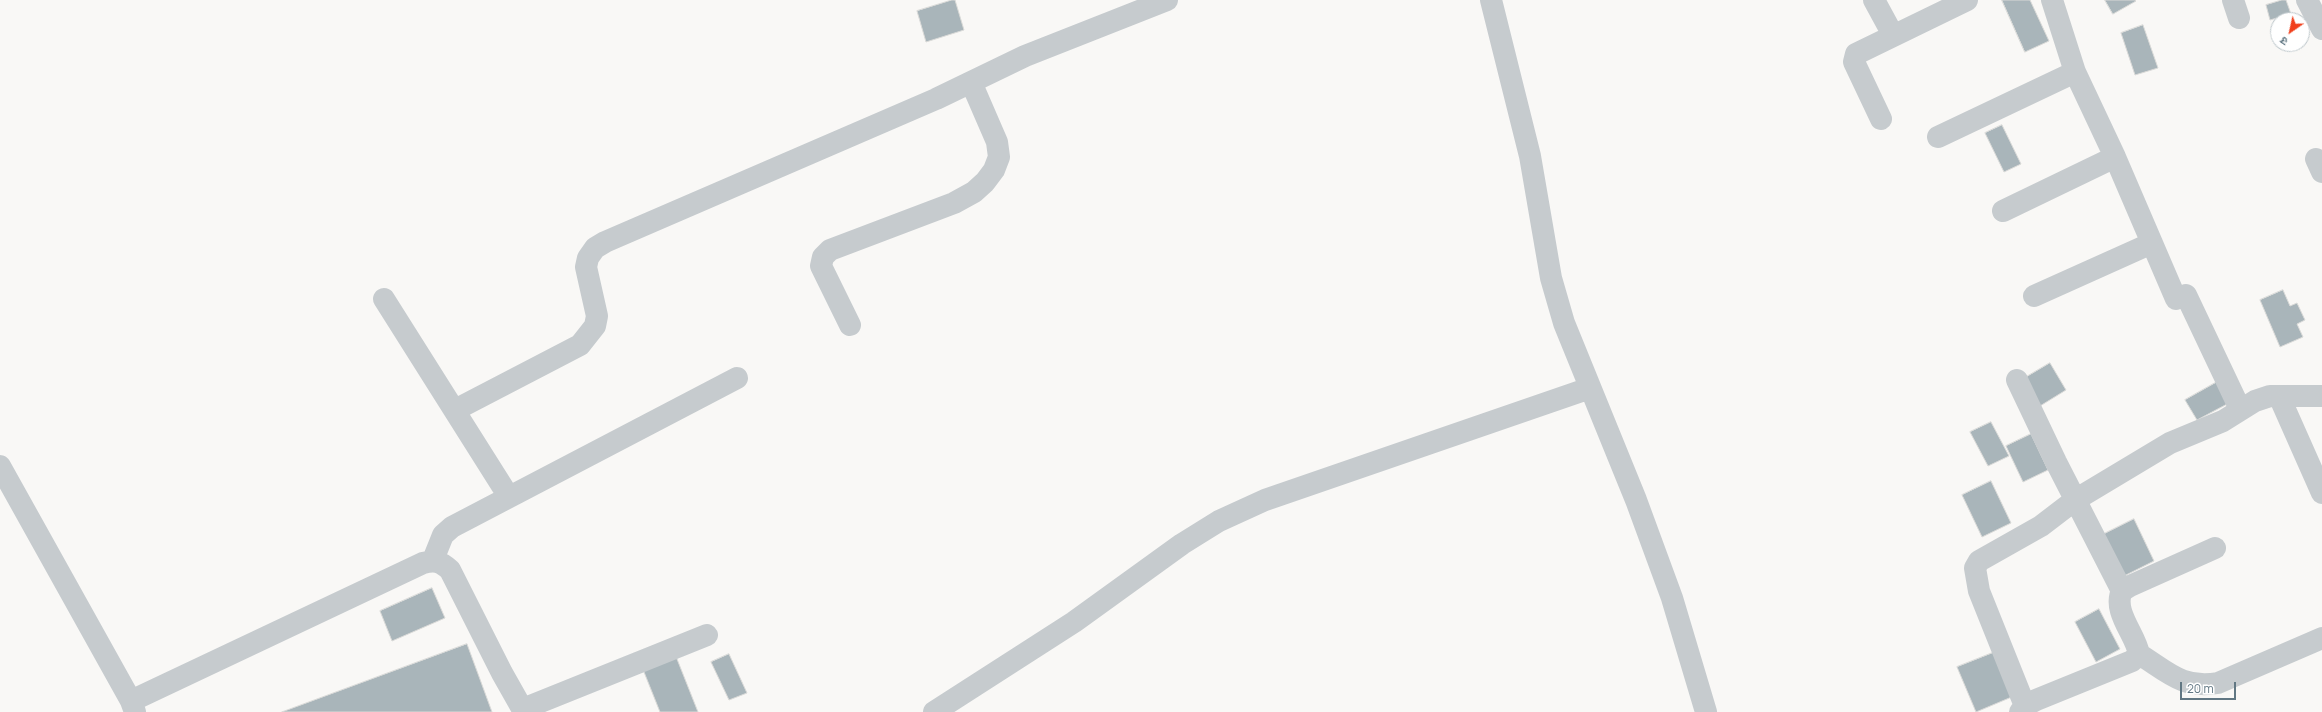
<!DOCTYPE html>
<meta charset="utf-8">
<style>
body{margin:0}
#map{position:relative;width:2322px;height:712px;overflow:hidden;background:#f9f8f6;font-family:Manrope,"Noto Sans Devanagari",sans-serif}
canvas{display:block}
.north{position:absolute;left:2270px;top:12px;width:40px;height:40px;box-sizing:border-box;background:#fff;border:1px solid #c0c9cd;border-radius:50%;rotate:214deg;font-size:11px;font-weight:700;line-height:16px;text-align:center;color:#617783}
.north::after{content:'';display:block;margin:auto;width:14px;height:18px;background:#f1401d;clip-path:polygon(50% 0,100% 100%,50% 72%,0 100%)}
.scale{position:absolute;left:2180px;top:682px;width:56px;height:18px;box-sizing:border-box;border:2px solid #617783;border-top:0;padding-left:5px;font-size:12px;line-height:14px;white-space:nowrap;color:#617783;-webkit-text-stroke:3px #fff;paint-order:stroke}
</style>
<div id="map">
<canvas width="2322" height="712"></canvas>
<div class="north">उ</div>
<div class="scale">20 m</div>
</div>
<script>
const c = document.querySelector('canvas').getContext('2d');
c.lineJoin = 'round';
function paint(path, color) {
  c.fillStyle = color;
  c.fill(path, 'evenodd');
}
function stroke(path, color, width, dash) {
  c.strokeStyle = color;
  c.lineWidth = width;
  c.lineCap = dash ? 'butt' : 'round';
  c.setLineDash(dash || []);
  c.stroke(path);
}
const building = new Path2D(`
 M952,0h3l9,30 -38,12 -9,-31z
 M2002,0h28l19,41 -24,11z
 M2105,0h30l1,1 -23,13z
 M2282,0h4l5,14 -21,6 -4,-15z
 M2143,25l15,43 -23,7 -14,-42z
 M2002,125l19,39 -17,8 -19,-39z
 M2283,290l7,16 7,-3 8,17 -8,4 6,13 -23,10 -20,-47z
 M2050,363l16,27 -26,16 -17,-27z
 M2217,382l12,21 -32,17 -12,-20z
 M1991,422l18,34 -21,10 -18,-34z
 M2031,434l17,36 -25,12 -17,-36z
 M1991,481l20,42 -29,14 -20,-42z
 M2134,519l20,42 -36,18 -20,-42z
 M432,588l13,30 -53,23 -12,-30z
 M2099,609l21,40 -24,13 -21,-40z
 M467,644l25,68h-210z
 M1995,652l19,44 -38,16 -19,-45z
 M675,654l23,58h-38l-18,-45z
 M729,654l18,39 -18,7 -18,-38z`);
const minor = new Path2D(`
 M1491,0l39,156 21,122 13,45 72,177 36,98 34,114
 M1874,0l19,35
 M2052,0l23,72 40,85 61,142
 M2233,0l6,18
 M2307,0l15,29
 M1881,119l-27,-57 2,-8 111,-54
 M1938,137l137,-65
 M2316,159l6,13
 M2003,211l112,-54
 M2186,295l54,114
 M2034,296l118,-53
 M384,299l125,198
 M850,325l-29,-59 2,-9 7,-7 124,-47 20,-11 11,-10 9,-12 5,-13 -2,-15 -26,-60
 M2017,380l39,82 66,129
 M2279,396l43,97
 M455,410l125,-65 15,-19 2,-10 -11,-49 2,-9 7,-10 10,-6 331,-143 89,-43 142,-56
 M0,466l131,235 4,11
 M433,560l10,-25 9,-8 285,-149
 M2139,654c29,18 43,35 79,29l104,-45
 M131,701l292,-138c12,-3 17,-2 27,7l52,103 22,39
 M2025,706l-46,-115 -4,-23 4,-7 62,-35 34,-26 95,-57 53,-22 32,-20 15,-5h52
 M523,709l184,-74
 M934,712l140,-90 108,-78 37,-23 46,-21 325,-112
 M2020,712l5,-6 11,-6 96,-39 7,-7c-3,-19 -27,-43 -17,-63l8,-5 85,-38`);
paint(building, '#a9b5ba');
stroke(building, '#dadad8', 1);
stroke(minor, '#c6cbce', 22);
</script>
